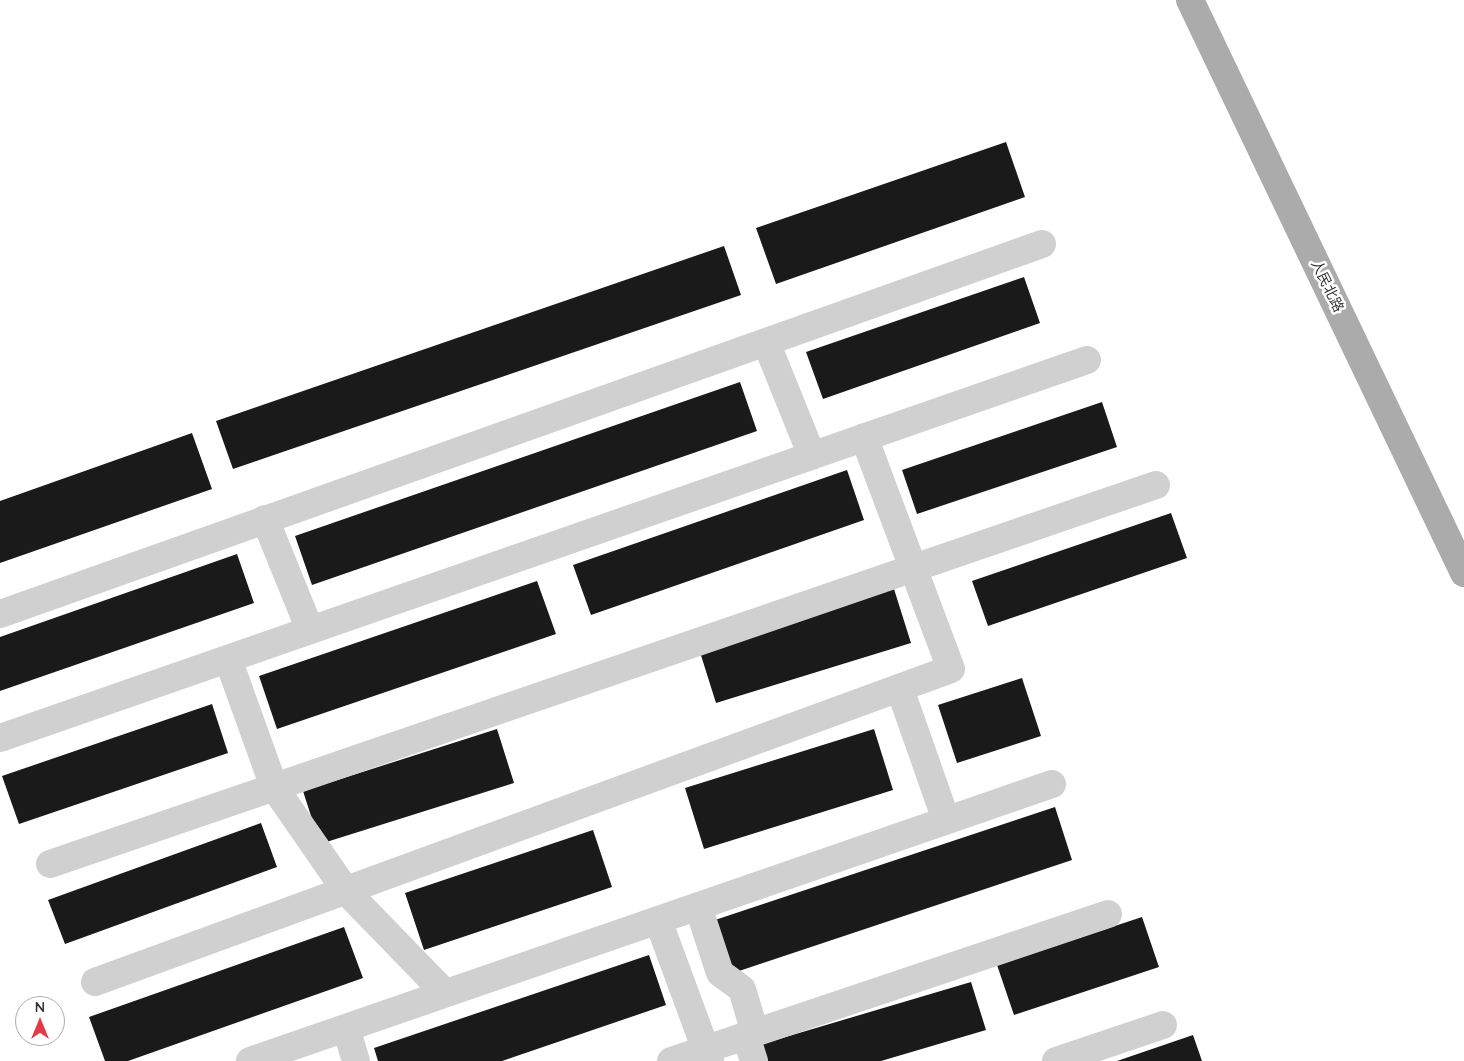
<!DOCTYPE html>
<meta charset="utf-8">
<style>
body{margin:0}
#map{position:relative;width:1464px;height:1061px;overflow:hidden;background:#fff;font-family:Quicksand,sans-serif}
canvas{display:block}
.north{position:absolute;left:15px;top:996px;width:50px;height:50px;box-sizing:border-box;background:#fff;border:1px solid #adadad;border-radius:50%;rotate:0deg;font-size:14px;font-weight:700;line-height:20px;text-align:center;color:#333}
.north::after{content:'';display:block;margin:auto;width:18px;height:22px;background:#e63946;clip-path:polygon(50% 0,100% 100%,50% 72%,0 100%)}
</style>
<div id="map">
<canvas width="1464" height="1061"></canvas>
<div class="north">N</div>
</div>
<script>
const c = document.querySelector('canvas').getContext('2d');
c.lineJoin = 'round';
function paint(path, color) {
  c.fillStyle = color;
  c.fill(path, 'evenodd');
}
function stroke(path, color, width, dash) {
  c.strokeStyle = color;
  c.lineWidth = width;
  c.lineCap = dash ? 'butt' : 'round';
  c.setLineDash(dash || []);
  c.stroke(path);
}
function drawText(font, color, halo, rows, align = 'center') {
  c.font = font + ' Quicksand,"Noto Sans SC",sans-serif';
  c.lineWidth = 5;
  c.setLineDash([]);
  c.textBaseline = 'middle';
  c.strokeStyle = halo;
  c.fillStyle = color;
  for (const [text, x, y, turn = 0] of rows) {
    c.save();
    c.translate(x, y);
    c.rotate((+turn || 0) * Math.PI / 180);
    c.textAlign = isNaN(turn) ? turn : align;
    if (halo) c.strokeText(text, 0, 0);
    c.fillText(text, 0, 0);
    c.restore();
  }
}
const building = new Path2D(`
 M1006,142l19,55 -249,87 -20,-56z
 M724,246l17,49 -508,174 -17,-48z
 M1024,277l16,46 -217,76 -17,-47z
 M740,382l17,49 -445,154 -17,-49z
 M1102,402l15,45 -200,67 -15,-44z
 M192,433l20,56 -212,74v-62z
 M847,470l17,50 -273,95 -18,-50z
 M1171,513l16,45 -199,68 -16,-45z
 M237,554l17,49 -254,88v-54z
 M537,581l19,53 -279,95 -18,-53z
 M894,589l17,54 -195,60 -17,-54z
 M1022,678l19,58 -84,27 -19,-58z
 M212,704l16,49 -209,71 -17,-48z
 M497,729l17,54 -194,61 -17,-53z
 M874,729l19,61 -189,59 -19,-61z
 M1055,807l17,53 -339,113 -18,-53z
 M261,823l16,44 -212,77 -17,-44z
 M593,830l19,57 -188,63 -19,-57z
 M1142,917l17,50 -145,48 -17,-50z
 M344,927l19,51 -235,83h-23l-16,-44z
 M649,955l17,50 -164,56h-124l-4,-13z
 M971,982l15,48 -105,31h-114l-5,-17z
 M1193,1035l9,26h-85z`);
const minor = new Path2D(`
 M766,342l46,114
 M265,519l45,111
 M0,614l1042,-370
 M228,659l46,128 72,104 99,102
 M900,689l46,131
 M0,738l1087,-378
 M50,864l1106,-379
 M698,906l22,67 22,16 13,44
 M658,920l52,141
 M95,982l856,-313 -87,-232
 M346,1028l10,33
 M746,1036l8,25
 M250,1061l802,-277
 M671,1061l437,-147
 M1056,1061l107,-36`);
const major = new Path2D(`
 M1190,0l274,573`);
const streetNames = [
 ["人民北路",1327,286,64]
];
paint(building, '#1a1a1a');
stroke(minor, '#d0d0d0', 28);
stroke(major, '#ababab', 28);
drawText('14px', '#333', '#fff', streetNames);
</script>
